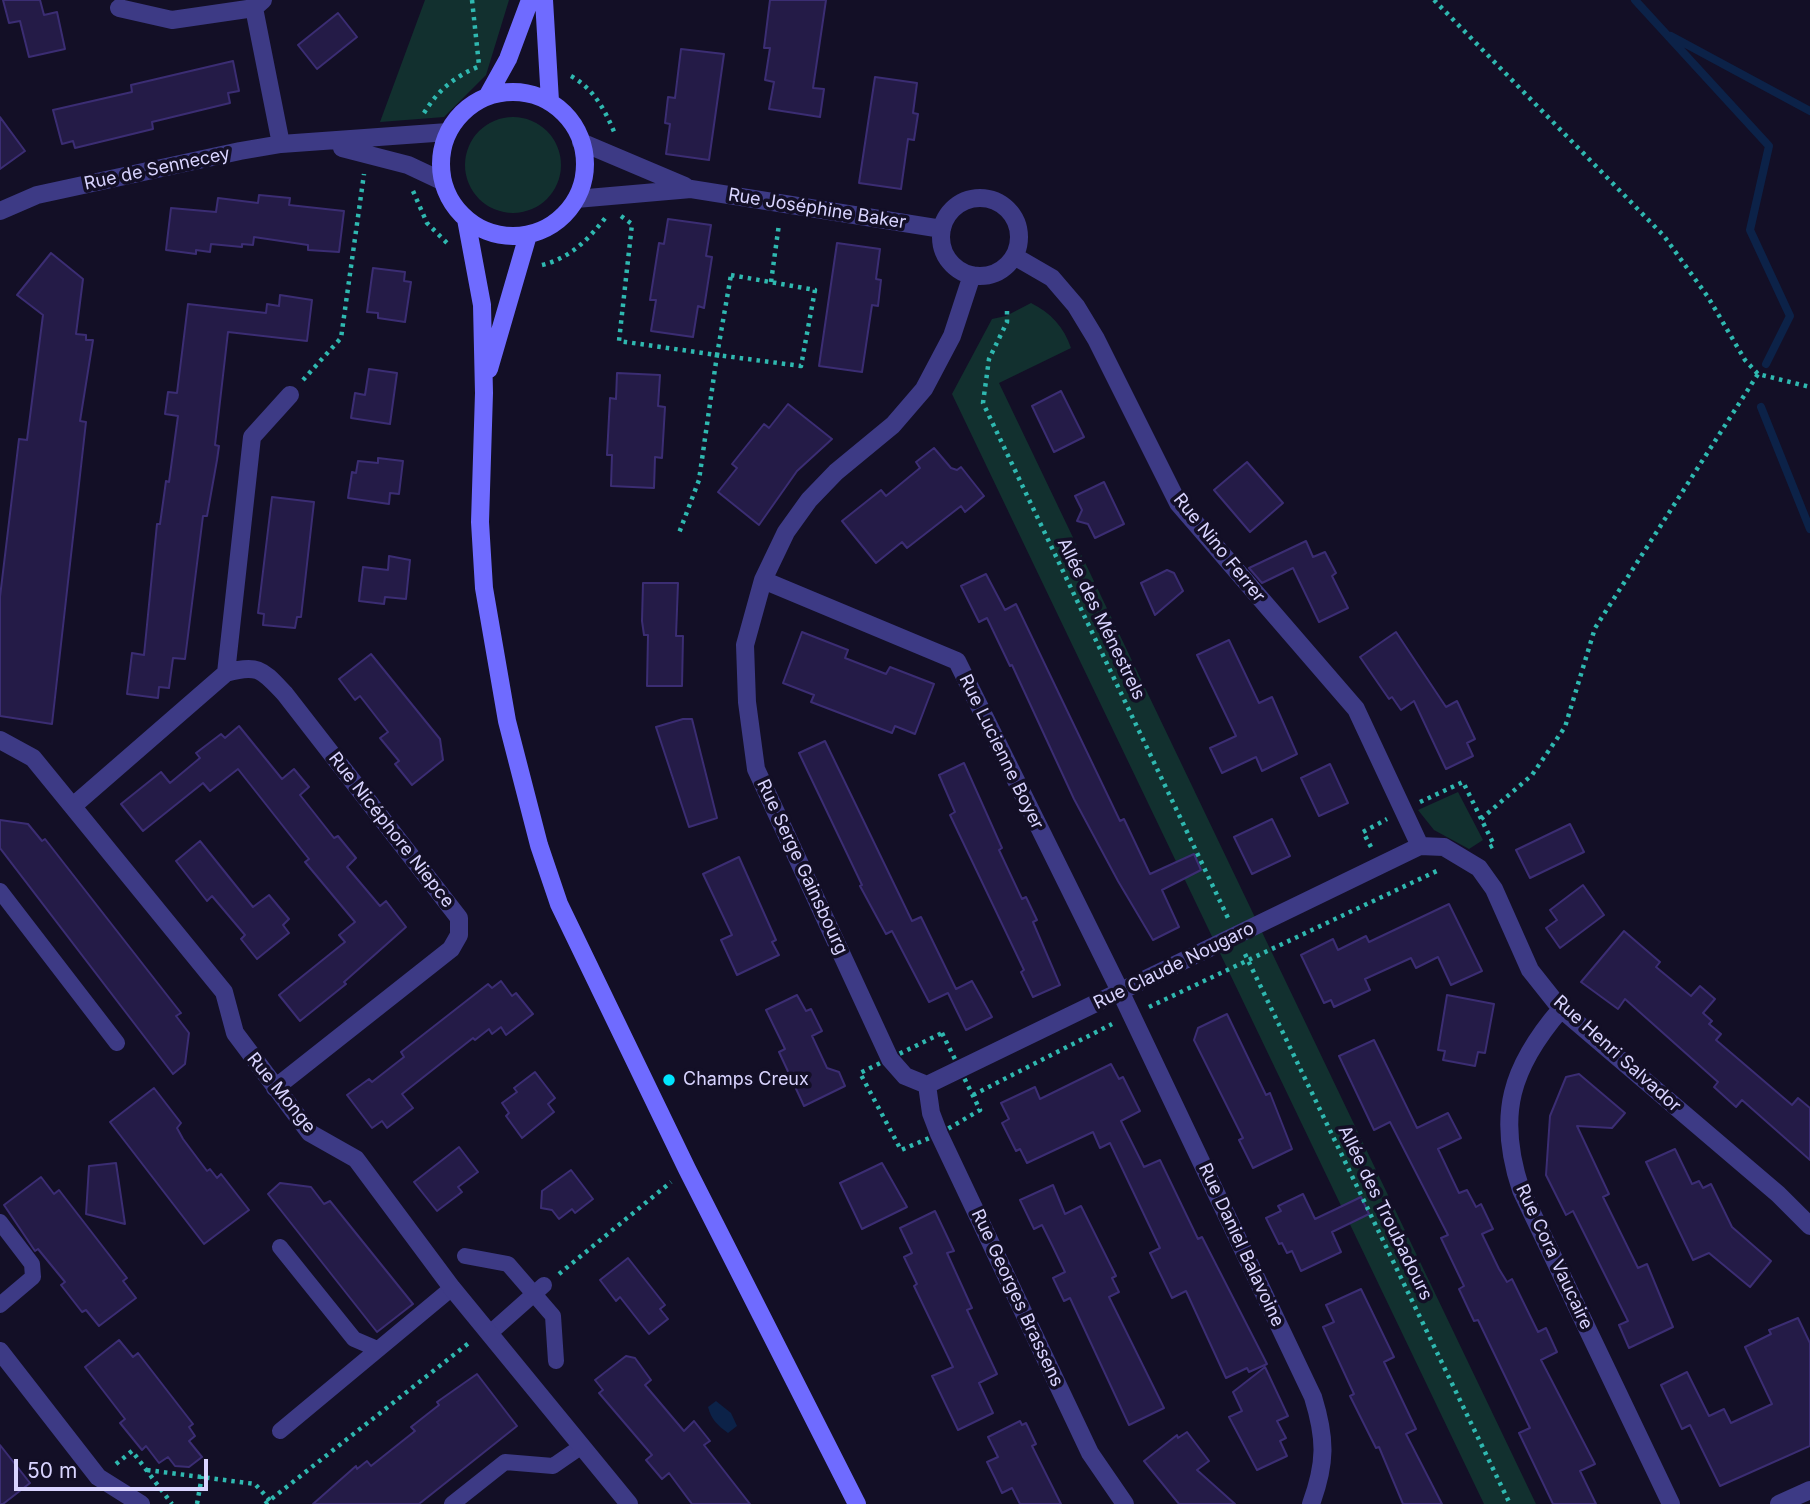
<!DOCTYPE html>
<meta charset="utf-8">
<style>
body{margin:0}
#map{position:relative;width:1810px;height:1504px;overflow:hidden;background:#130f26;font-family:Inter,sans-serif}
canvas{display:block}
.scale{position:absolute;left:14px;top:1459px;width:194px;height:32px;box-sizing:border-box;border:4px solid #d9d4ff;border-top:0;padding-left:9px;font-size:21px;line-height:24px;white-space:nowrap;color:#d9d4ff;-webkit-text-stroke:5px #130f26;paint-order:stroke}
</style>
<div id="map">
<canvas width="1810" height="1504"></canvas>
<div class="scale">50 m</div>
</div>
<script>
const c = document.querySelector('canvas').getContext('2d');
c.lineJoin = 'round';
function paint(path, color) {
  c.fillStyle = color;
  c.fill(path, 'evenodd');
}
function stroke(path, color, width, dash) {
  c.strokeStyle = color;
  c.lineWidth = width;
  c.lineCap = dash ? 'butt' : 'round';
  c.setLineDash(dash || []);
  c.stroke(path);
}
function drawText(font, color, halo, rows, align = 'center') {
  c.font = font + ' Inter,sans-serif';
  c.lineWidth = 7;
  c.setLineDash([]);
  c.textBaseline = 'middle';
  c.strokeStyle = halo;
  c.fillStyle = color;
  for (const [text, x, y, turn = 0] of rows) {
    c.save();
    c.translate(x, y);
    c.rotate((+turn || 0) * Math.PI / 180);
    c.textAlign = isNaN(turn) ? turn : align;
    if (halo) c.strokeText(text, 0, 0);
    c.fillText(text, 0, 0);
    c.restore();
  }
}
const green = new Path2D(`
 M425,0h84l-23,75 -42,42 -64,5z
 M465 165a48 48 0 1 1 96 0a48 48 0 1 1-96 0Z
 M1031,303c20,10 33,24 40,45l-72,35 537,1121h-52l-532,-1110 40,-75 14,-3z
 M1458,792l25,48 -14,9 -35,-19 -16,-20z`);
const water = new Path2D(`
 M716,1401l15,12 6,13 -9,7c-10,-7 -17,-14 -20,-26z`);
const stream = new Path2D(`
 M1635,0l134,146 -19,84 40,86 -24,48
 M1671,36l139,75
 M1761,407l49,122`);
const building = new Path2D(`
 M3,0h37l4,15 13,-3 8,37 -36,8 -9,-36 -11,2z
 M770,0h56l-13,88 11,1 -4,28 -51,-8 5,-27 -9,-2 5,-32h-6z
 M338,13l19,24 -40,32 -19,-24z
 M681,49l43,5 -15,106 -43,-6 4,-30 -5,-1 3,-26 7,1z
 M233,61l6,30 -11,2 2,10 -78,19 1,7 -78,19 -2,-7 -11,3 -9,-34 79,-18 -1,-7z
 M875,77l42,6 -4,30 5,1 -4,26 -6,-1 -7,50 -42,-6z
 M0,117l25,34 -25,18z
 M259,195l31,3 -1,7 55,6 -5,41 -31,-2v-5l-54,-8 -1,8 -11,-1v3l-31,-3 -1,8 -14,-2v4l-30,-4 5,-42 45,4 2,-14 40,5z
 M668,219l43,6 -5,31 6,1 -8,51 -6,-2 -5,31 -42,-6 5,-31h-6l9,-57 5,1z
 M837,243l43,6 -4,30 5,1 -3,26 -6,-1 -10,67 -43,-6z
 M51,253l32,26 -7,55 10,1v5h7l-13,81 6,1 -34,302 -52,-8v-119l19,-158 8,1 16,-125 -26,-20z
 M373,268l32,4 -1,9 7,1 -6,40 -27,-4v-5l-11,-1z
 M280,295l32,5 -5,41 -79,-9 -13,113 4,1 -2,14 -10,56h-4l-18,143 -12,-1 -4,30 -10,-1 -1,11 -31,-4 5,-41 12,2 13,-131h3l6,-43 3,1 9,-66 -13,-2 3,-22 9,1 11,-89 78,9 1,-9 12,2z
 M369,369l28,4 -7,51 -39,-6 4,-25 10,2z
 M617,373l43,2 -2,31 7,1 -3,51 -7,-1 -1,31 -43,-2 1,-31h-5l3,-57 6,1z
 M1061,391l23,46 -30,15 -22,-46z
 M788,404l44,35 -35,32 -38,54 -41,-33 19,-24 -5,-4 32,-40 5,4z
 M934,448l17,20 6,2 4,-3 23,29 -19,16 -4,-6 -54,42 -5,-6 -26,21 -34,-42 39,-31 5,6 34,-28 -4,-6z
 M378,458l25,3 -4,33 -9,-1 -1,11 -41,-6 4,-26 4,1 2,-12 20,2z
 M1247,462l36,41 -33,29 -36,-42z
 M1104,482l20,42 -29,14 -7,-14 -11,-3 5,-11 -7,-14z
 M272,497l42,5 -13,115h-4l-2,11 -32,-3 1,-11 -6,-1z
 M1306,541l7,16 12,-5 11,21 -4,3 16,32 -29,14 -26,-54 -31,15 -13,-15z
 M389,556l21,4 -4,39 -21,-2 -1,7 -25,-3 4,-34 25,3z
 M1167,570l7,3 9,18 -28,24 -14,-32z
 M986,574l19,36 11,-6 104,217 4,-2 26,55 44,-20 7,16 -39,20 17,37 -26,13 -35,-59 -44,-82 -62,-134 -2,1 -23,-48 -8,4 -18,-36z
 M643,583h35l-2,53h7l-1,50h-35l1,-51h-4l-2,-14z
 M802,632l46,18 -3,8 41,16 4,-7 44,17 -19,50 -20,-8 -3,7 -81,-31 3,-7 -31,-12z
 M1396,632l50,75 11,-6 18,38 -8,4 6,13 -27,13 -32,-68 -13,9 -9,-13 -3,2 -29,-42z
 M1229,640l30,63 13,-6 25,57 -35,17 -6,-14 -34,16 -12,-25 26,-12 -39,-81z
 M371,654l69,85 3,21 -31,25 -17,-21 4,-3 -19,-23 8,-6 -28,-36 -5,4 -16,-21z
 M683,719h9l25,99 -28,9 -33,-100z
 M239,726l43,53 12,-10 15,18 -9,8 34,43 4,-2 18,22 -9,9 33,39 6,-5 20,26 -62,55 2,2 -46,37 -21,-26 66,-53 -6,-7 16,-13 -50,-60 4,-3 -71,-90 -28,22 -7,-8 -60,48 -22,-27 40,-32 9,11 30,-25 -4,-5 25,-19 4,4z
 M825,741l87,180 9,-4 35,72 16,-8 20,36 -26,13 -18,-37 -19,9 -37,-71 -6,3 -26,-48 2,-1 -63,-132z
 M964,763l38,85 -3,2 23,49 4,-2 11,23 -4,2 27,63 -27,12 -12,-25 3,-2 -74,-155 5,-3 -16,-37z
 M1330,764l18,39 -29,13 -18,-38z
 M1272,819l18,37 -38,18 -18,-37z
 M0,820l28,4 14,17 3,-2 136,174 -5,3 13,17 -4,31 -12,10 -173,-226z
 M1570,824l14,28 -54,26 -14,-28z
 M200,841l53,66 16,-12 20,24 -6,6 6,8 -32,26 -16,-20 4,-4 -33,-39 -5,5 -31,-40z
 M739,857l37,83 -4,2 7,13 -42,20 -16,-35 11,-5 -29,-61z
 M1583,885l21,30 -44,33 -14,-20 11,-8 -7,-10z
 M1449,904l33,67 -31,14 -13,-28 -22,11 -5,-10 -46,21 5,11 -36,17 -3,-7 -7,3 -23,-48 32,-16 5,11 28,-14 3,6z
 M1624,931l36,31 -4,5 35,29 9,-10 15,13 -12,14 9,8 -3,3 12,10 -5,6 76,65 6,-7 12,10v52l-68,-60 -6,7 -22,-20 4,-5 -93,-83 -7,10 -37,-27z
 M501,981l11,15 4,-3 17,21 -27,21 -5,-8 -9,7 -3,-5 -14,11 -2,-2 -71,56 11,14 -26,20 -5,-7 -10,7 -25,-33 22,-16 3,3 32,-25 -3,-5 87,-68 4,4z
 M797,995l9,16 5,-2 11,22 -10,5 15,32 12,4 6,14 -41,20 -25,-54 6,-3 -19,-39z
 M1447,995l47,9 -9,49 -7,-1 -3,14 -32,-6 2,-9 -7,-1z
 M1227,1014l39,81 4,-2 22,56 -39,19 -14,-28 4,-2 -49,-98 4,-12z
 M1374,1040l43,88 31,-15 13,25 -23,11 21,44 8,-3 9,17 5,-3 12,25 -11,5 17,35 8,13 5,-3 26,53 8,-4 11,24 -16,8 54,104 -15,7 16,33h-43l-34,-71 11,-5 -52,-108 -4,1 -15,-32 5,-3 -23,-48 7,-3 -58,-113 -16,8 -35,-74z
 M1111,1064l8,15 4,-2 17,34 -19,10 23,46 16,-7 38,79 4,-2 65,127 -18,8 -2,-4 -21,10 -40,-87 -14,7 -22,-45 10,-5 -50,-105 -10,5 -7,-16 -66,31 -7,-14 -4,2 -14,-28 7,-4 -8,-16 34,-16 5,12z
 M535,1072l20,26 -7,6 6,8 -32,26 -16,-22 3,-3 -7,-10 15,-11 -3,-4z
 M1579,1074l46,39 -13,15 -35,-2 32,68 -6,3 35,71 9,-4 26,63 -44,21 -10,-23 9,-4 -55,-110 -7,4 -20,-40 4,-59 16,-39z
 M154,1088l27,35 -4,5 6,11 24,32 3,-2 7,9 4,-4 28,36 -45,34 -94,-122z
 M459,1147l19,25 -20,15 4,5 -25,19 -23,-29z
 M1675,1149l17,35 7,-3 4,7 8,-4 21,43 39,34 -21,26 -41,-34 -16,7 -47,-98z
 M116,1163l9,61 -39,-10 3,-48z
 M882,1163l25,44 -45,22 -22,-46z
 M571,1170l22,29 -18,14 -3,-4 -13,10 -7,-9 -11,-2 1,-17z
 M41,1177l13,17 5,-4 68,88 -4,3 13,17 -37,28 -13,-16 -4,2 -21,-27 4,-3 -27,-33 -3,2 -31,-46z
 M280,1183l31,4 13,17 6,-3 83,103 -36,28 -109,-138z
 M1053,1185l12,29 16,-8 35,70 -4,2 7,14 -10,5 55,111 -35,17 -59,-127 -6,3 -11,-23 12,-6 -13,-27 -10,-20 -8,4 -14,-29z
 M1303,1194l12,25 46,-22 8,17 -37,18 9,20 -40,19 -9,-20 -5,2 -5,-10 -3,1 -13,-26 15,-7 -3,-5z
 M935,1211l19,40 -7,2 25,55 -5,2 30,64 -18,9 14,30 -35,17 -26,-54 21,-9 -39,-81 3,-2 -13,-27 8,-4 -12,-25z
 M628,1258l37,47 -5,4 8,10 -19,15 -29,-37 -4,4 -16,-21z
 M1361,1289l33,68 -10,5 32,67 -10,5 36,70h-39l-24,-57 -3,1 -26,-52 4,-2 -31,-67 11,-5 -8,-17z
 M1798,1318l12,25v103l-90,40 -30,-61 -8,4 -21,-44 26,-13 22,44 15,-7 7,14 41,-19 -27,-57 26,-13 -2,-4z
 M119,1340l14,17 5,-4 55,71 -4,3 6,9 -6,5 13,16 -13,10 -14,-1 -7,-9 -9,6 -13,-17 -4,4 -22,-27 5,-4 -40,-52z
 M626,1356l9,2 16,22 -6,5 39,46 10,-10 16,20 -6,4 46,59h-58l-23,-31 -7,6 -16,-19 6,-5 -53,-62 4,-3 -8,-10z
 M1265,1367l23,49 -11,5 9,17 -6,3 7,15 -30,14 -28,-53 13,-6 -9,-19z
 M477,1374l40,52 -98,78h-106l43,-38 1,3 10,-8 4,5 44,-35 -4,-4 28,-22 -2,-3z
 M1020,1421l2,4 4,-2 10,21 -4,2 29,58h-41l-8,-16 -10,5 -7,-15 -8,-16 11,-5 -10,-20z
 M1187,1432l22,29 -12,9 38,34h-56l-35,-43 33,-26 1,3z
 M0,1445l30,38 -27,21h-3z`);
const path = new Path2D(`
 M472,0l7,65
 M1434,0l230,236 44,61 37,63 13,14 52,13
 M571,76c23,13 34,34 44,58
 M424,113c14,-23 31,-37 56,-47
 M413,191l14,32 21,21
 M621,216l11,8 -13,117 98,14 -18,125 -20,53
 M542,265c28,-7 46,-25 64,-48
 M731,275l84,15 -14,76 -84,-11z
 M771,282l8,-58
 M1007,311v11l-18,37 -6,44 245,515
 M303,380l38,-42 23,-164
 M1420,802l43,-20 31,63 -6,3
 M1481,819l51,-44 33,-48 30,-99 163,-254
 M1371,847l-8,-15 24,-13
 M1245,954l265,550
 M1149,1007l292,-138
 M942,1033l38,77 -41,24 -38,16 -41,-77z
 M973,1095l139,-71
 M559,1274l112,-92
 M116,1464l16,-13 40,53
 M147,1470l108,14 18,20
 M197,1504l5,-28
 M265,1504l205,-162`);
const service = new Path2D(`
 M0,891l117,152
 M0,1222l32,42 1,13 -33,28
 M280,1247l74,92 21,9
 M465,1256l43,8 45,52 3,45
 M490,1333l54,-48
 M280,1431l172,-143
 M452,1504l53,-42 48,4 29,-20`);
const minor = new Path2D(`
 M263,0l-9,8 27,136
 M119,8l53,12 82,-12
 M581,142l104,44
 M342,148l66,17 34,16
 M941 237a39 39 0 1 1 78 0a39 39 0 1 1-78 0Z
 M576,199l115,-10 251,40
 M0,211l37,-16 203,-44 41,-7 167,-12
 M1014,256l38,22 24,28 20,33 82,164 178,206 64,137
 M763,580l194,81 164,332 192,404c13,42 13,66 -2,107
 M226,673l26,-236 38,-42
 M0,740l33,18 191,234 11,41 75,100 46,26 96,129 177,216
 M73,806l153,-133c33,-10 37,-2 59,21l174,224v17l-8,14 -176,139
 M1561,1009c-50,58 -65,106 -40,181l150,314
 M927,1085l493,-239 24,1 35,21 15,21 36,81 31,39 217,185 32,32
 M927,1085l-22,-9 -15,-17 -134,-290 -9,-67 -2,-57 18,-65 23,-48 23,-32 27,-28 57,-47 31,-36 28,-53 20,-61
 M927,1085l4,28 8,21 151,319 35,51
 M0,1351l98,126 43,27
 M1779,1504l31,-14`);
const secondary = new Path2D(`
 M544,0l6,101
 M441 164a72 72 0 1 1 144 0a72 72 0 1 1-144 0Z
 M488,95l20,-36 22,-59
 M466,219l16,86 2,88 -4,129 4,66 23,133 32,124 20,59 128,265 170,335
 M489,369l39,-134`);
const markers = [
 [669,1080,7,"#00e5ff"]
];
const streetNames = [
 ["Rue de Sennecey",157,169,-12],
 ["Rue Joséphine Baker",817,209,9],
 ["Rue Nino Ferrer",1219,548,51],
 ["Allée des Ménestrels",1101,619,64],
 ["Rue Lucienne Boyer",1001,752,64],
 ["Rue Nicéphore Niepce",391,830,52],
 ["Rue Serge Gainsbourg",802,867,65],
 ["Rue Claude Nougaro",1174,966,-26],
 ["Rue Henri Salvador",1617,1054,42],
 ["Rue Monge",281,1093,51],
 ["Allée des Troubadours",1385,1213,64],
 ["Rue Daniel Balavoine",1241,1245,65],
 ["Rue Cora Vaucaire",1554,1257,65],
 ["Rue Georges Brassens",1017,1298,65]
];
const poiNames = [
 ["Champs Creux",683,1080]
];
paint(green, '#12302f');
paint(water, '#0c2248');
stroke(stream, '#0c2248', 8);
paint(building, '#241b47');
stroke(building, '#3b2d73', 2);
stroke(path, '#2fb8b0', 4.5, [3.5, 5]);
stroke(service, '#3d3a85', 16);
stroke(minor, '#3d3a85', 18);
stroke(secondary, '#6f6bff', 18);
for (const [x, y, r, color] of markers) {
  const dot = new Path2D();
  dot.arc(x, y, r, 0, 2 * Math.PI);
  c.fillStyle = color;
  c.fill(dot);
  stroke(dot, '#130f26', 2.5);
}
drawText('18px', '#d9d4ff', '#130f26', streetNames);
drawText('18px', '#d9d4ff', '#130f26', poiNames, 'left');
</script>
